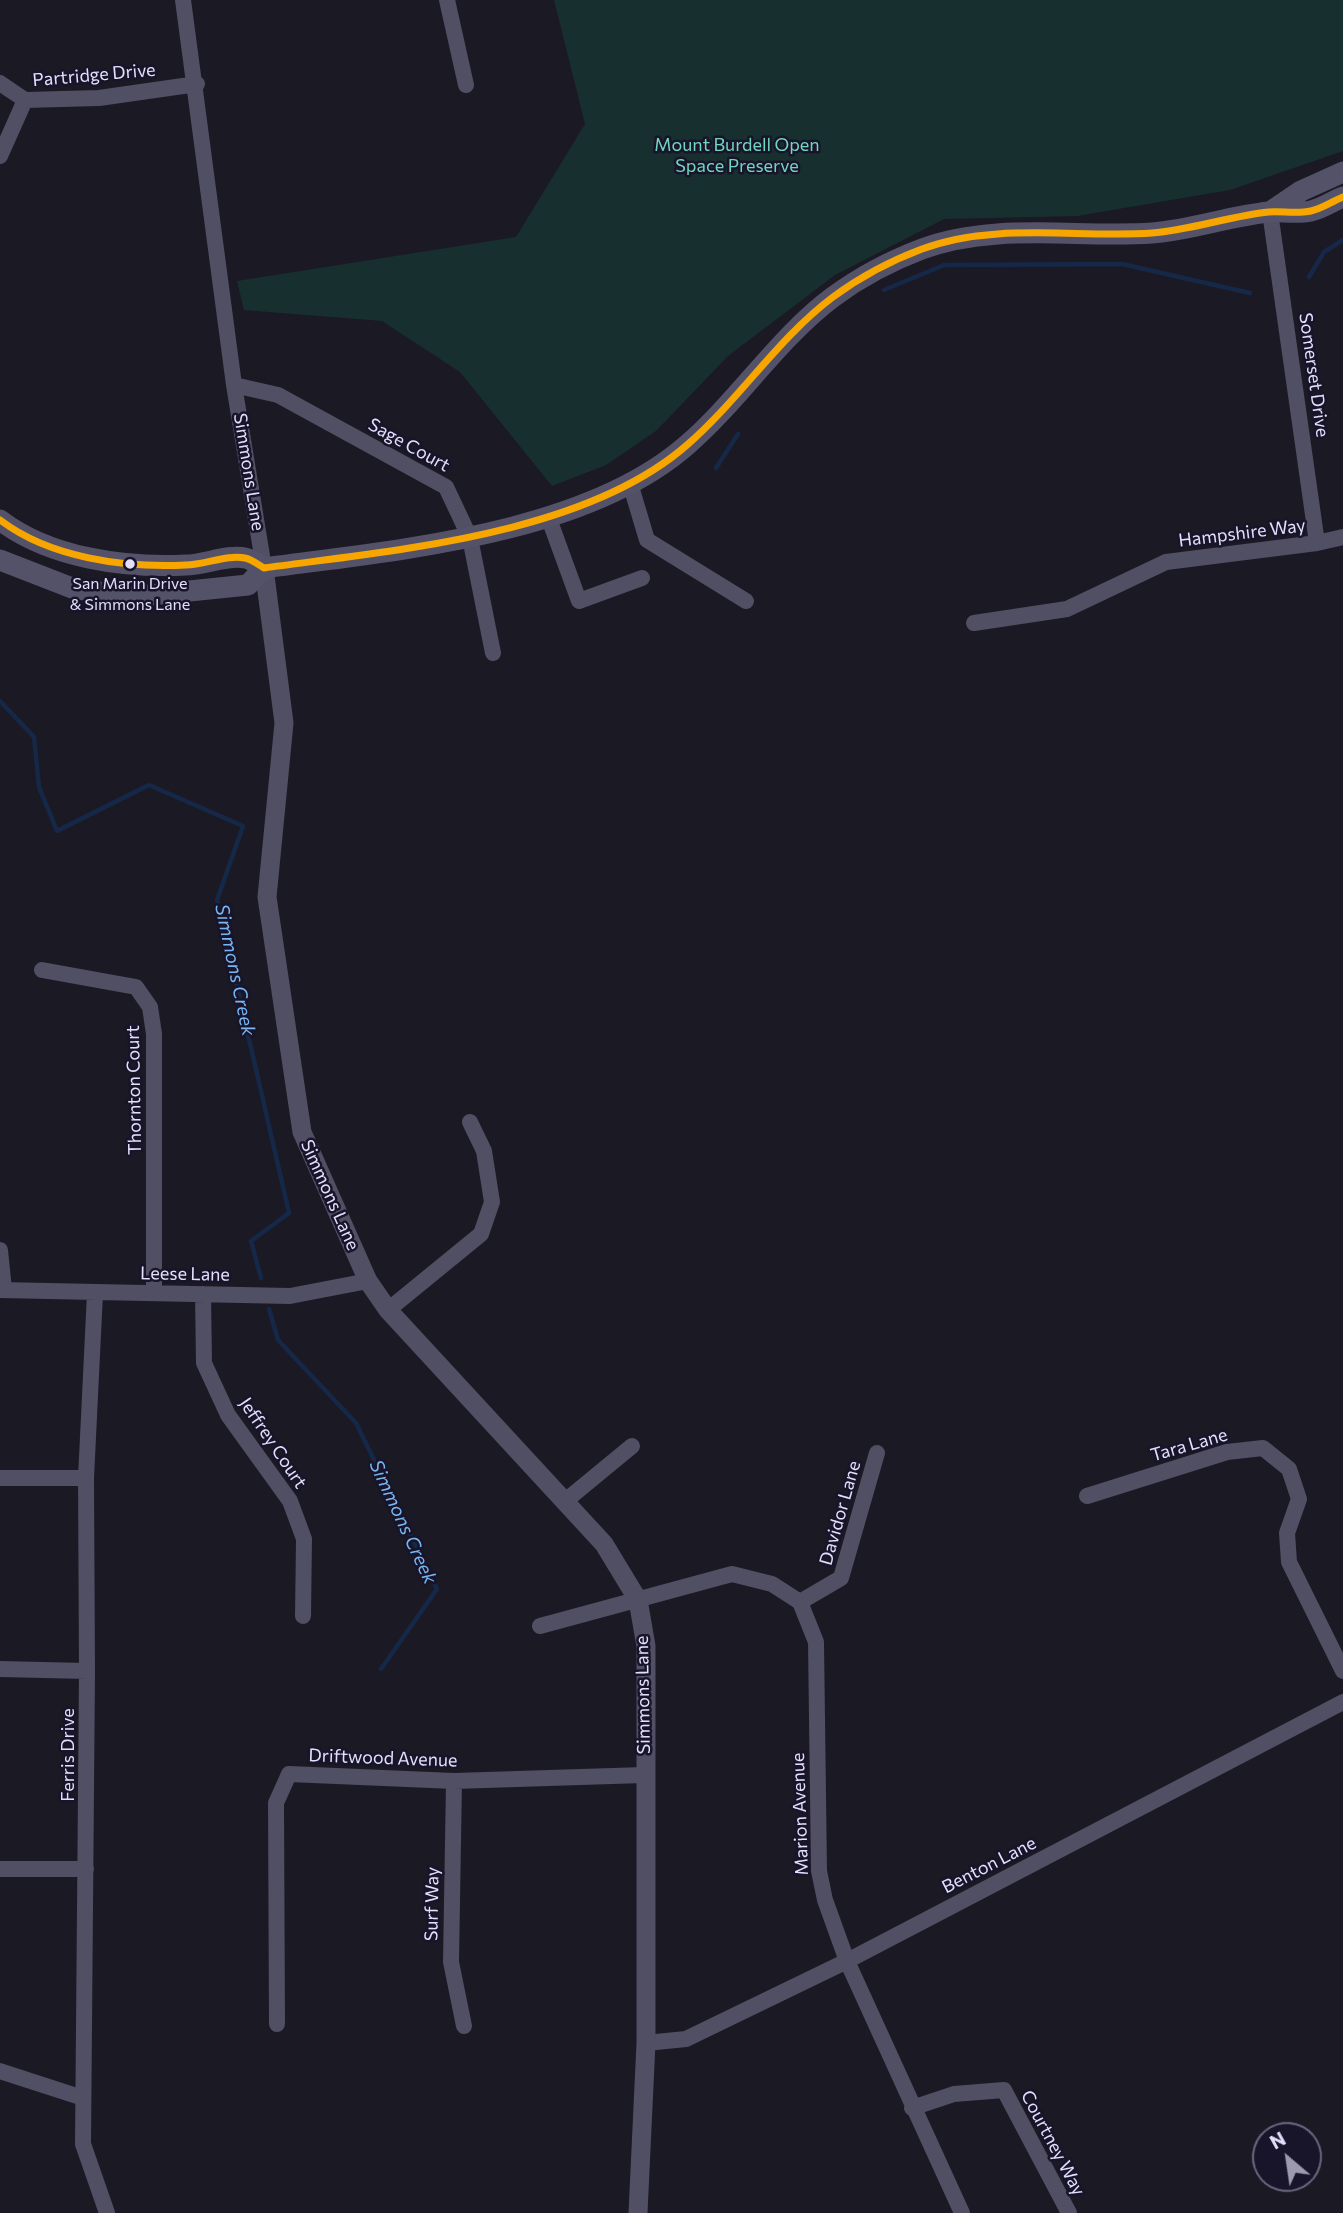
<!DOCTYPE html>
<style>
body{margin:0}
#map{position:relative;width:1343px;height:2213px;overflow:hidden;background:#1b1924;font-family:Commissioner,sans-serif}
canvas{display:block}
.north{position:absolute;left:1252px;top:2122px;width:70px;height:70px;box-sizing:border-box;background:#181429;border:2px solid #69657d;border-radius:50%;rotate:331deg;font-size:19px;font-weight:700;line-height:28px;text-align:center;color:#e3dffc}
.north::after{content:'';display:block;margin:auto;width:24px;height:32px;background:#9d9ab0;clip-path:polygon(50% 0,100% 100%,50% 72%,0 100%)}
</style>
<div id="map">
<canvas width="1343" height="2213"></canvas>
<div class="north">N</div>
</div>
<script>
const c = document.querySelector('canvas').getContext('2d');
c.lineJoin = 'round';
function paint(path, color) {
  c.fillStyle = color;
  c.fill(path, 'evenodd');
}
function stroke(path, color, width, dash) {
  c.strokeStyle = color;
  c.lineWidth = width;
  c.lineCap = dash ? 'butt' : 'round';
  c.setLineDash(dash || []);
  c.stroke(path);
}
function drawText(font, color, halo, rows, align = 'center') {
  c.font = font + ' Commissioner,sans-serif';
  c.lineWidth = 5;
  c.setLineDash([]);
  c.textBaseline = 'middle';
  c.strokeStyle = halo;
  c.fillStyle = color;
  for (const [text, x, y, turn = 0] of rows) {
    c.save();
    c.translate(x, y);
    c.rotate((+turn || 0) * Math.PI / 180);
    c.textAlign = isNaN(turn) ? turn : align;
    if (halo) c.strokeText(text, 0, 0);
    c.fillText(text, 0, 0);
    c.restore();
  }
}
const green = new Path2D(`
 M554,0h789v151l-113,39 -153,26 -133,3 -109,56 -107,81 -72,75 -50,34 -54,21 -92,-114 -78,-51 -138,-11 -7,-29 279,-44 69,-113z`);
const stream = new Path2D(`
 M1309,277l15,-25 19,-12
 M884,290l60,-25 178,-1 128,29
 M716,468l22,-34
 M0,701l34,36 5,50 18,44 92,-46 94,41 -26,74 72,313 -38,28 10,37
 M269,1309l9,31 78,83 81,166 -56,80`);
const minor = new Path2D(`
 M183,0l51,385 30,183
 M447,0l19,85
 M0,83l25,17 74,-2 98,-14
 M0,156l25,-56
 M1270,212l47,331
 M234,385l44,10 168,92 24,51 23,115
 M630,483l17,57 99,61
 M548,516l31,85 63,-23
 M974,623l93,-14 99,-47 151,-19 26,-6
 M42,970l94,17 14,20 4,27v259
 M0,1250l4,40
 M0,1290l290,6 78,-15
 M95,1293l-9,185 1,193 -4,473 24,69
 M203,1294l1,69 24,52 62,86 14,38 -1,77
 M388,1310l93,-76 11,-32 -8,-51 -14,-29
 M0,1478h86
 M1087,1496l140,-44 36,-4 26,21 10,30 -12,34 2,29 54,109
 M564,1502l68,-56
 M800,1602l41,-24 36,-125
 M540,1626l192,-52 40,10 28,18 16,40 3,229 6,29 22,61 115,252
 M0,1669l87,2
 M454,1781l-3,181 13,64
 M0,1869h86
 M277,2024l-1,-221 13,-29 165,7 190,-6
 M646,2043l40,-4 161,-78 496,-259
 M0,2071l83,27
 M912,2108l42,-14 50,-4 65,123`);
const tertiary = new Path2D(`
 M264,568l20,155 -17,174 35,235 66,149 20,29 216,234 34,56 8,46v397l-8,170`);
const secondary = new Path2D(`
 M1270,212l31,-21 42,-19
 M0,520c50,38 124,48 186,45 18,0 42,-11 59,-7 6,1 14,7 19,10 131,-18 320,-33 423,-123 52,-45 91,-107 146,-148 27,-20 57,-36 89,-48 72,-27 155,-11 230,-16 39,-3 78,-17 117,-21 13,-1 28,2 42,-1 10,-2 22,-10 32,-14
 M0,560l72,28 59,9 117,-12 16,-17`);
const bus1 = new Path2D(`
 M0,520c50,38 124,48 186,45 18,0 42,-11 59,-7 6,1 14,7 19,10 131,-18 320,-33 423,-123 52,-45 91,-107 146,-148 27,-20 57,-36 89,-48 72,-27 155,-11 230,-16 39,-3 78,-17 117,-21 13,-1 28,2 42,-1 10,-2 22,-10 32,-14`);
const markers = [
 [130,564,6,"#e3dffc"]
];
const busNames = [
 ["San Marin Drive",130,584],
 ["& Simmons Lane",130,605]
];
const streetNames = [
 ["Partridge Drive",94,75,-5],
 ["Somerset Drive",1314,375,82],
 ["Sage Court",409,445,29],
 ["Simmons Lane",249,472,81],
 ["Hampshire Way",1242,533,-7],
 ["Thornton Court",134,1090,-91],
 ["Simmons Lane",330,1195,66],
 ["Leese Lane",185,1274,1],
 ["Jeffrey Court",273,1443,56],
 ["Tara Lane",1189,1445,-16],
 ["Davidor Lane",840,1513,-74],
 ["Simmons Lane",643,1695,-91],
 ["Ferris Drive",68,1755,-90],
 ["Driftwood Avenue",383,1758,2],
 ["Marion Avenue",800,1814,-92],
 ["Benton Lane",989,1865,-27],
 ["Surf Way",432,1904,-89],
 ["Courtney Way",1053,2143,62]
];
const parkNames = [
 ["Mount Burdell Open",737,145],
 ["Space Preserve",737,166]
];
const waterNames = [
 ["Simmons Creek",235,970,78],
 ["Simmons Creek",403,1522,65]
];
paint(green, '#182f30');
stroke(stream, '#162848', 4.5);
stroke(minor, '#504f63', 16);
stroke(tertiary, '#504f63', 19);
stroke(secondary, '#545269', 21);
stroke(bus1, '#f7a600', 7);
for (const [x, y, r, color] of markers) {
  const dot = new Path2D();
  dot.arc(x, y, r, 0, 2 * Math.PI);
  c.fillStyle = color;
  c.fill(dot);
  stroke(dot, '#181429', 2.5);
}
drawText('16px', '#e3dffc', '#181429', busNames);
drawText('18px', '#e3dffc', '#181429', streetNames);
drawText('18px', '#71d6bf', '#181429', parkNames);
drawText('italic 19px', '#77b6f1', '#181429', waterNames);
</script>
